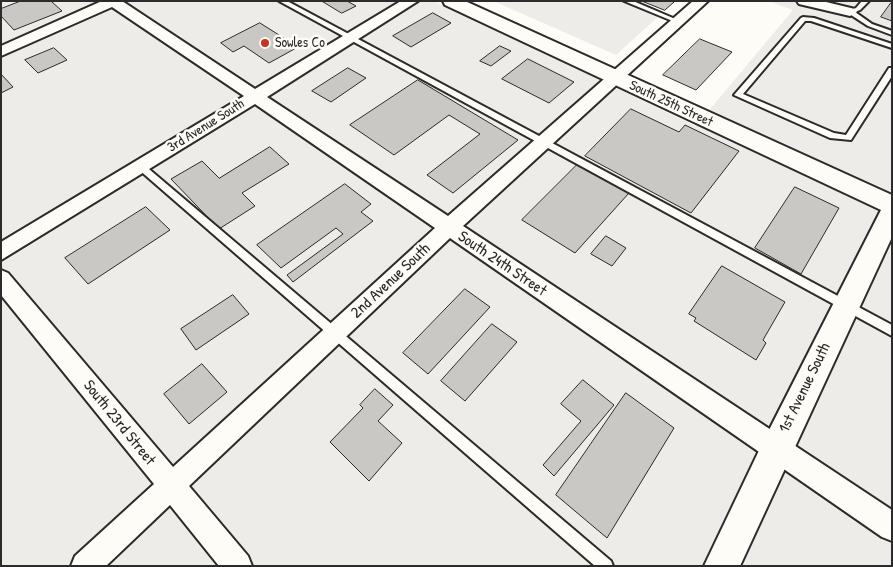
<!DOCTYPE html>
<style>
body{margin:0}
#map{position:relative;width:893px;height:567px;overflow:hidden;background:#fdfcf7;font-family:"Patrick Hand",sans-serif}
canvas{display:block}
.frame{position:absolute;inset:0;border:2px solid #2b2b2b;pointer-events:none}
</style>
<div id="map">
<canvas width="893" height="567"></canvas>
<div class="frame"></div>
</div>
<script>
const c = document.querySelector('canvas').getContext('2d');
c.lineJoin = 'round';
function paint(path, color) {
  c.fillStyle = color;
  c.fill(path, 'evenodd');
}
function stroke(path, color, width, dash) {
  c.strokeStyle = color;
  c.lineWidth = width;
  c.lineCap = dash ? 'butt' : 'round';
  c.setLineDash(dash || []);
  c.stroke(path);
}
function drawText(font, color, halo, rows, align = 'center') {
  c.font = font + ' "Patrick Hand",sans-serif';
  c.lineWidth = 5;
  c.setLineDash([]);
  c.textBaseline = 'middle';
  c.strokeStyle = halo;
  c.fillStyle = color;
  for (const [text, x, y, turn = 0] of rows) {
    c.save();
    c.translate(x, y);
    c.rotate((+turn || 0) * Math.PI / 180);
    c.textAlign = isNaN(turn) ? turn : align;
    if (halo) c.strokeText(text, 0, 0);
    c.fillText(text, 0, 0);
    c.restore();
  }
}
const built = new Path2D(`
 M1,1h433l262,125 97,-116 -25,-9h124v565h-891z
 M493,1h128l38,15 -43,39z`);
const building = new Path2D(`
 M21,1h30l11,10 -48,19 -13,-14v-7z
 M322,1h25l9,5 -14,7z
 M642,1h30l2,1 -9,8z
 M891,3h1v18l-11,-4z
 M433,13l18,10 -40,24 -18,-11z
 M260,23l38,24 -29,16 -25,-17 -11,6 -12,-9z
 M700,39l32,13 -36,38 -33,-15z
 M500,46l11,5 -20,15 -11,-5z
 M54,48l13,12 -29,13 -13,-13z
 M528,59l46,23 -25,21 -47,-24z
 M348,68l18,10 -35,24 -19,-11z
 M1,74l12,13 -12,6z
 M418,80l100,60 -65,53 -26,-18 53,-41 -31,-19 -55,40 -44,-30z
 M631,109l48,23 6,-7 54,26 -48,62 -106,-57z
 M270,147l19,17 -47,29 13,13 -36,23 -48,-50 31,-18 17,17z
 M577,165l52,28 -54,60 -53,-33z
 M345,184l26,20 -10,8 12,9 -80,61 -6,-7 56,-41 -7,-6 -55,40 -24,-23z
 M795,187l44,21 -38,66 -46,-26z
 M146,207l24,23 -82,54 -23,-26z
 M606,236l20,12 -14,18 -21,-12z
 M722,266l63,36 -22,38 3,3 -10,17 -62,-39 2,-3 -7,-4z
 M465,289l25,18 -62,67 -25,-21z
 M233,295l16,19 -53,36 -15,-21z
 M492,324l25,18 -52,59 -24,-20z
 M202,364l25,28 -38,32 -25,-30z
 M583,380l31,25 -60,71 -11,-11 38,-44 -20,-17z
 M375,389l18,16 -15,16 24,22 -33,38 -39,-39 33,-34 -3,-3z
 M626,393l48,35 -67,110 -51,-43z`);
const service = new Path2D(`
 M279,1h8l605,324v11z
 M624,1h9l47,20 -5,1z
 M862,1h7l-9,9 -5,2 17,12 20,7v4l-24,-9 -20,-13v-2l8,-3z
 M803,17l11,1 78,26v4l-81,-27h-6l-62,73 91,39 12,2 43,-67h3v8l-41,64 -21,-2 -96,-43 67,-77z
 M140,163l3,1 468,397 2,5h-18l-458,-398v-4z`);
const minor = new Path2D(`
 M102,1h20l133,88 146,-88h17l-151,96 181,119 245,-215h15l-245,225 429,284v31l-10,-4 -432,-299 -261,248 59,70 4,10h-33l-49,-61 -64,61h-35l4,-10 79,-72 -153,-189v-25l7,3 165,194 262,-239 -180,-124 -254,156v-18l243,-146 -132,-89 -111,49v-10z
 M797,1h25l33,8 2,3 -7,4 -51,-12z`);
const tertiary = new Path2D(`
 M443,1h22l427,194v42l-152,329h-36l61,-128 116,-228 -436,-205z`);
const markers = [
 [265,43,5,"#c8321e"]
];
const farPoinames = [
 ["Sowles Co",275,43]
];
const farStreetnames = [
 ["South 25th Street",671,104,25],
 ["3rd Avenue South",206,126,-32]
];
const streetNames = [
 ["South 24th Street",502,264,34],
 ["2nd Avenue South",391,281,-43],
 ["1st Avenue South",805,388,-64],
 ["South 23rd Street",119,423,51]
];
paint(built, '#edece8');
paint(building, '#c9c8c4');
stroke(building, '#2b2b2b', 1);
stroke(service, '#2b2b2b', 4);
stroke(minor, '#2b2b2b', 4);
stroke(tertiary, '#2b2b2b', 4);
paint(service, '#fdfcf7');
paint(minor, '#fdfcf7');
paint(tertiary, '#fdfcf7');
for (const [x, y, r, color] of markers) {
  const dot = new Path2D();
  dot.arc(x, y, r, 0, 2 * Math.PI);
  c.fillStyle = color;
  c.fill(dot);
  stroke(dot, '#fdfcf7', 2);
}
drawText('14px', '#2b2b2b', '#fdfcf7', farPoinames, 'left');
drawText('14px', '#2b2b2b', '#fdfcf7', farStreetnames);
drawText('16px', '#2b2b2b', '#fdfcf7', streetNames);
</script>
